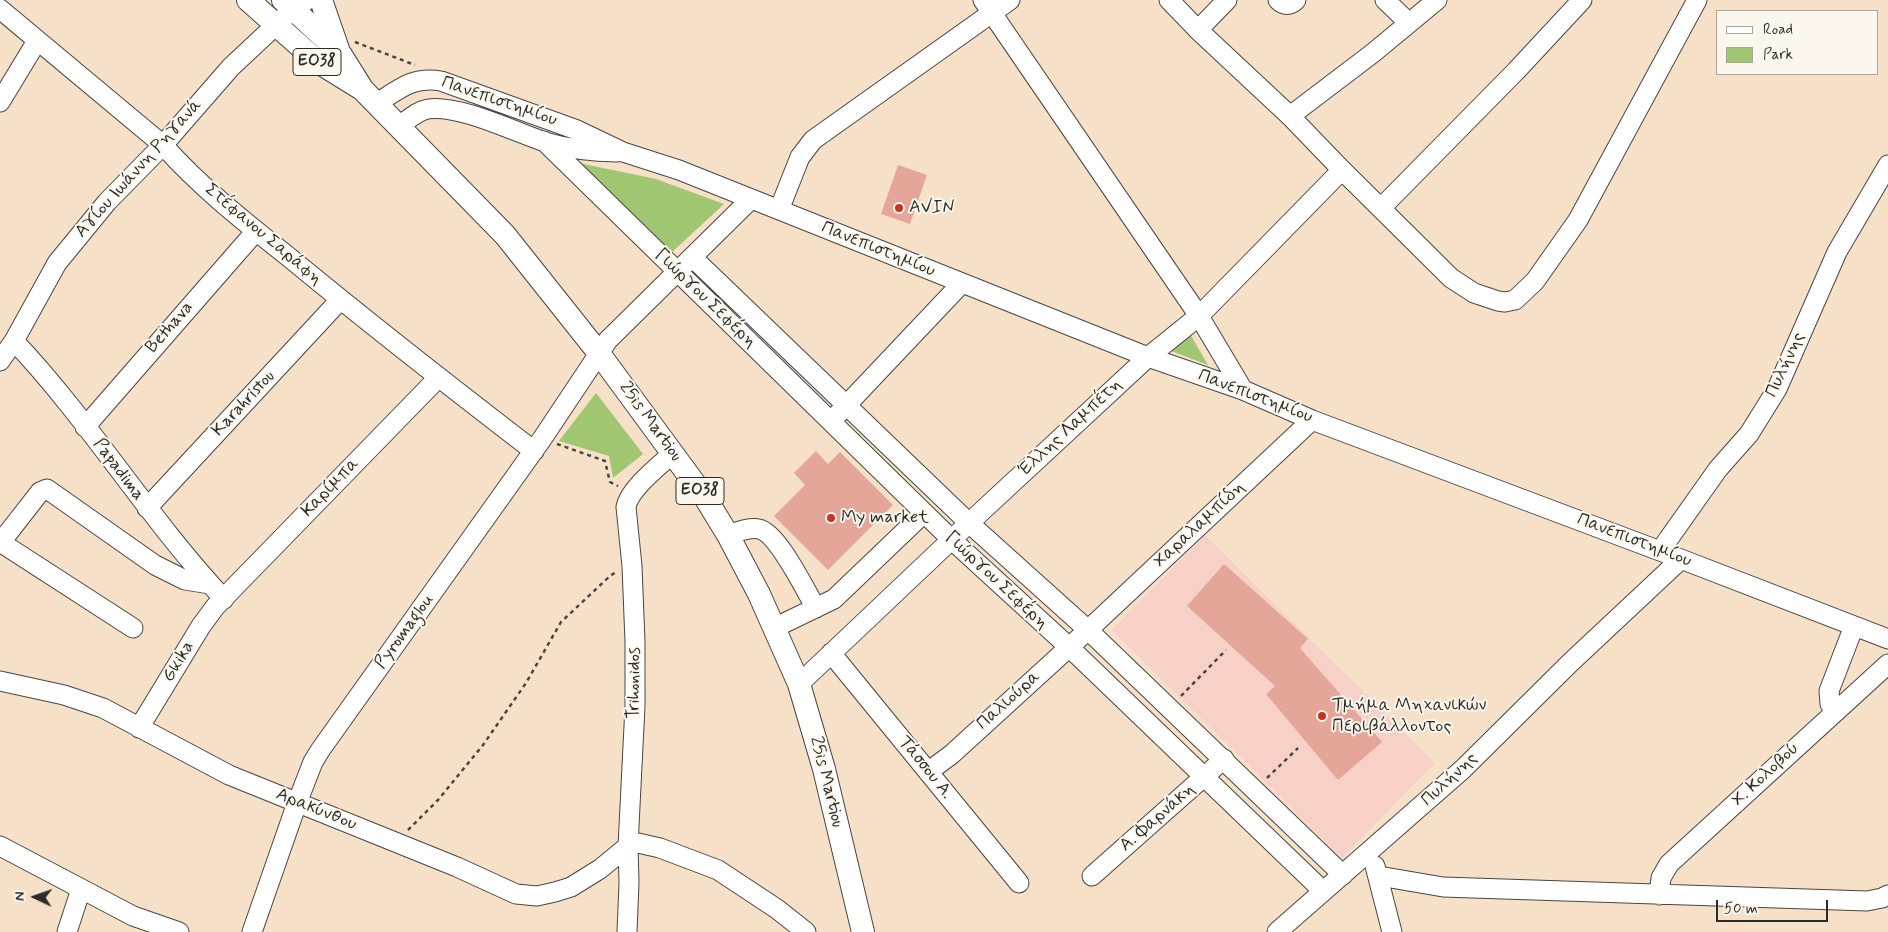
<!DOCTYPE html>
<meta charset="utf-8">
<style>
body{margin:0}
#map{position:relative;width:1888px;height:932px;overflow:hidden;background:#f6e0c7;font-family:Mynerve,sans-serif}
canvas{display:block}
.legend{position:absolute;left:1716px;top:10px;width:162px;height:65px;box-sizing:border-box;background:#fbf7ec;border:1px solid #a8a59f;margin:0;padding:6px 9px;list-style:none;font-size:15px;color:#2b2b2b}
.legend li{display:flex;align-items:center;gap:10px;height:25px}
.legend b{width:25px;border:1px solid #a8a59f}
.north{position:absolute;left:10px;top:872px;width:50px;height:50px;-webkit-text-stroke:4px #fbf7ec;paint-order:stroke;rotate:273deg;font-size:14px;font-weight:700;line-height:20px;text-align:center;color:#2b2b2b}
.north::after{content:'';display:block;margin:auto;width:18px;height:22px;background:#2b2b2b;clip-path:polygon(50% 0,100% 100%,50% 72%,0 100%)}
.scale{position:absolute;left:1716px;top:900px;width:112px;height:22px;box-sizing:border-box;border:2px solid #2b2b2b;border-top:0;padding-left:6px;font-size:15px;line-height:18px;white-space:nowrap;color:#2b2b2b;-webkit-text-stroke:4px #fbf7ec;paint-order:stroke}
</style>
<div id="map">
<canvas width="1888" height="932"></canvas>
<ul class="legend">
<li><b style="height:6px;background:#fff"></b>Road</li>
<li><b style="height:14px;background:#a0c671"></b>Park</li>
</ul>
<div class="north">N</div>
<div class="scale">50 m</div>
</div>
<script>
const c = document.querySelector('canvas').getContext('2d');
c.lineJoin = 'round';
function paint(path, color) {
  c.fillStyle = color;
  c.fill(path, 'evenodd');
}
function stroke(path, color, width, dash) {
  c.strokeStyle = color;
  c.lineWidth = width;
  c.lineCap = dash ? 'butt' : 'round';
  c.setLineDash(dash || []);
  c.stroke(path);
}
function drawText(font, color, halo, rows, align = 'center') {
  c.font = font + ' Mynerve,sans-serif';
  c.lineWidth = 4;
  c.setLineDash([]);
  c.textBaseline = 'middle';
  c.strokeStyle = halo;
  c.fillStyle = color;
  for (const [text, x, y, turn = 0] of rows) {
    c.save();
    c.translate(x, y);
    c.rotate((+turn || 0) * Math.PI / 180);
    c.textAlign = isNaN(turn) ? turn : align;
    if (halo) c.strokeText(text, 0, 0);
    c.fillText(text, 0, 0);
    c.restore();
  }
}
const built = new Path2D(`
 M1205,535l230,228 -93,95 -230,-228z`);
const green = new Path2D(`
 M574,162l82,17 68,25 -54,50z
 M1190,334l18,31 -37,-14z
 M596,393l47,61 -30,24 -4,-22 -50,-15z`);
const building = new Path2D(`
 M898,165l29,10 -17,49 -29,-10z
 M816,451l12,13 12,-12 53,53 -65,65 -54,-54 31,-31 -11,-12z
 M1224,564l84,75 -8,9 82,94 -44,38 -72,-86 9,-8 -88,-80z`);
const path = new Path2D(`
 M355,42l60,23
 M557,444l48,17 5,21 8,4
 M1181,696l45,-46
 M1267,778l31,-30
 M408,830l30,-30 45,-55 43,-62 35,-61 49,-46 6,-4`);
const minor = new Path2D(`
 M983,0l216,316 44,74
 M1169,0l29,30 92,86 52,54 109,108 23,15 24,8 7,1 10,-2 20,-19 43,-61 119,-220
 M1278,0c6,6 12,6 18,0
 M1385,0l24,23
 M0,9l163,136c37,42 83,78 127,113 80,66 162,130 244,193
 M1198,30l29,-30
 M0,102l37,-61
 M376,104c23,-15 37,-28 65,-23l136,49 46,22 56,18 469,187 95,33 69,30 348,131 228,88
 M1290,116l83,-63 64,-53
 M399,126c9,-6 18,-15 29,-17 30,-5 87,23 117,33 24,7 48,10 72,10
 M544,141l408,399 117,107 254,244
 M1381,208l135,-137 66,-71
 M779,210l21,-53 13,-17 197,-140
 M692,257l277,266 119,107 255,245
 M14,341c76,80 134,177 210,258
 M0,361l14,-20 43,-78 50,-61 56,-57 68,-78 62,-58 14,-9
 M838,414l124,-131
 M85,427l171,-196
 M147,508l193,-208
 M728,535c9,-3 21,-8 31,-6 19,4 46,61 57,79
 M0,542l133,86
 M1,542l39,-50 7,-3 108,76 30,15 25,4
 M1660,551l58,-82 31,-35 28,-45 60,-137 51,-87
 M774,628l60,-29 90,-86
 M831,653l188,230
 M0,681l64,14 39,13 126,67 228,92 59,27 21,2 18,-4 16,-5 29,-18 28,-23 10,-3 22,5 58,22 59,39 29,23
 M799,684l170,-161 179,-166 51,-41 143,-146
 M1836,711l-6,-7 -1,-13 25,-65
 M139,728l62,-102 14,-19 224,-230
 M928,772l24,-18 136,-124 224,-210
 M0,846l133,70 46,16
 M1375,866l17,66
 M1092,876l132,-117
 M1379,876l64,11 424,14 15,-3 6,-3
 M1659,895l2,-17 8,-14 219,-200
 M67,932l14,-43
 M252,932l45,-129 16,-41 8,-13 221,-310 66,-99 143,-141
 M627,932l2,-49 -1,-37 7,-140v-64l-3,-76 -6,-59c3,-18 33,-41 47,-54
 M1277,932l186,-163 108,-107 110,-103`);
const major = new Path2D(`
 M248,0l70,62 42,26
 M283,0l49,45 9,10 22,35 142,145 93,117 108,147 22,36 31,59 40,90 25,85 39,163
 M321,0l17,49`);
const markers = [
 [899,208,5,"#c8321e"],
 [831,518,5,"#c8321e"],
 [1322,716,5,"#c8321e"]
];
const shields = [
 [317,62,48],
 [700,491,48]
];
const shieldNames = [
 ["ΕΟ38",317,62],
 ["ΕΟ38",700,491]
];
const streetNames = [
 ["Πανεπιστημίου",499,102,19],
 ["Αγίου Ιωάννη Ρηγανά",139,169,-48],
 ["Στέφανου Σαράφη",263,235,40],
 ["Πανεπιστημίου",878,250,22],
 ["Γιώργου Σεφέρη",705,299,44],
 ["Bethava",170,328,-49],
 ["Πυλήνης",1786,365,-65],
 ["Πανεπιστημίου",1255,397,21],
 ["Karahristou",244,404,-47],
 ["25is Martiou",650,422,54],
 ["Έλλης Λαμπέτη",1071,428,-43],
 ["Papadima",118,470,53],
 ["Καρίμπα",331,488,-46],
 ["Χαραλαμπίδη",1200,525,-43],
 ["Πανεπιστημίου",1634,541,21],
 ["Γιώργου Σεφέρη",996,581,43],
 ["Pyromaglou",405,632,-54],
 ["Gkika",179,662,-59],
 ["Trihonidos",635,683,-89],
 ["Παλιούρα",1009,701,-42],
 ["Τάσσου Α.",925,768,51],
 ["Χ. Κολοβού",1766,775,-43],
 ["Πυλήνης",1450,780,-43],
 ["25is Martiou",826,782,76],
 ["Αρακύνθου",316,810,22],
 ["Α. Φαρνάκη",1158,818,-41]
];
const poiNames = [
 ["AVIN",909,208],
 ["My market",841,518],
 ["Τμήμα Μηχανικών",1332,706],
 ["Περιβάλλοντος",1332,727]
];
paint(built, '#f7d1c8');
paint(green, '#a0c671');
paint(building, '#e3a698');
stroke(minor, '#494642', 21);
stroke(major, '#494642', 24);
stroke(path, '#494642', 2.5, [4, 4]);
stroke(minor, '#fff', 19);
stroke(major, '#fff', 22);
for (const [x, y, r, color] of markers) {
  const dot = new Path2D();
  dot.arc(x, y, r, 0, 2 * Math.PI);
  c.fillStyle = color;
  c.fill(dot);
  stroke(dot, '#fbf7ec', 2);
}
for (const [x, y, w] of shields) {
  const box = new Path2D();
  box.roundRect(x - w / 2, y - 13.5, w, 27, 4);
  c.fillStyle = '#fbf7ec';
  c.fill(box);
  stroke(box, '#2b2b2b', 1);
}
drawText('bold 16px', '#2b2b2b', null, shieldNames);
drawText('18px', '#2b2b2b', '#fbf7ec', streetNames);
drawText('18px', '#2b2b2b', '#fbf7ec', poiNames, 'left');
</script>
